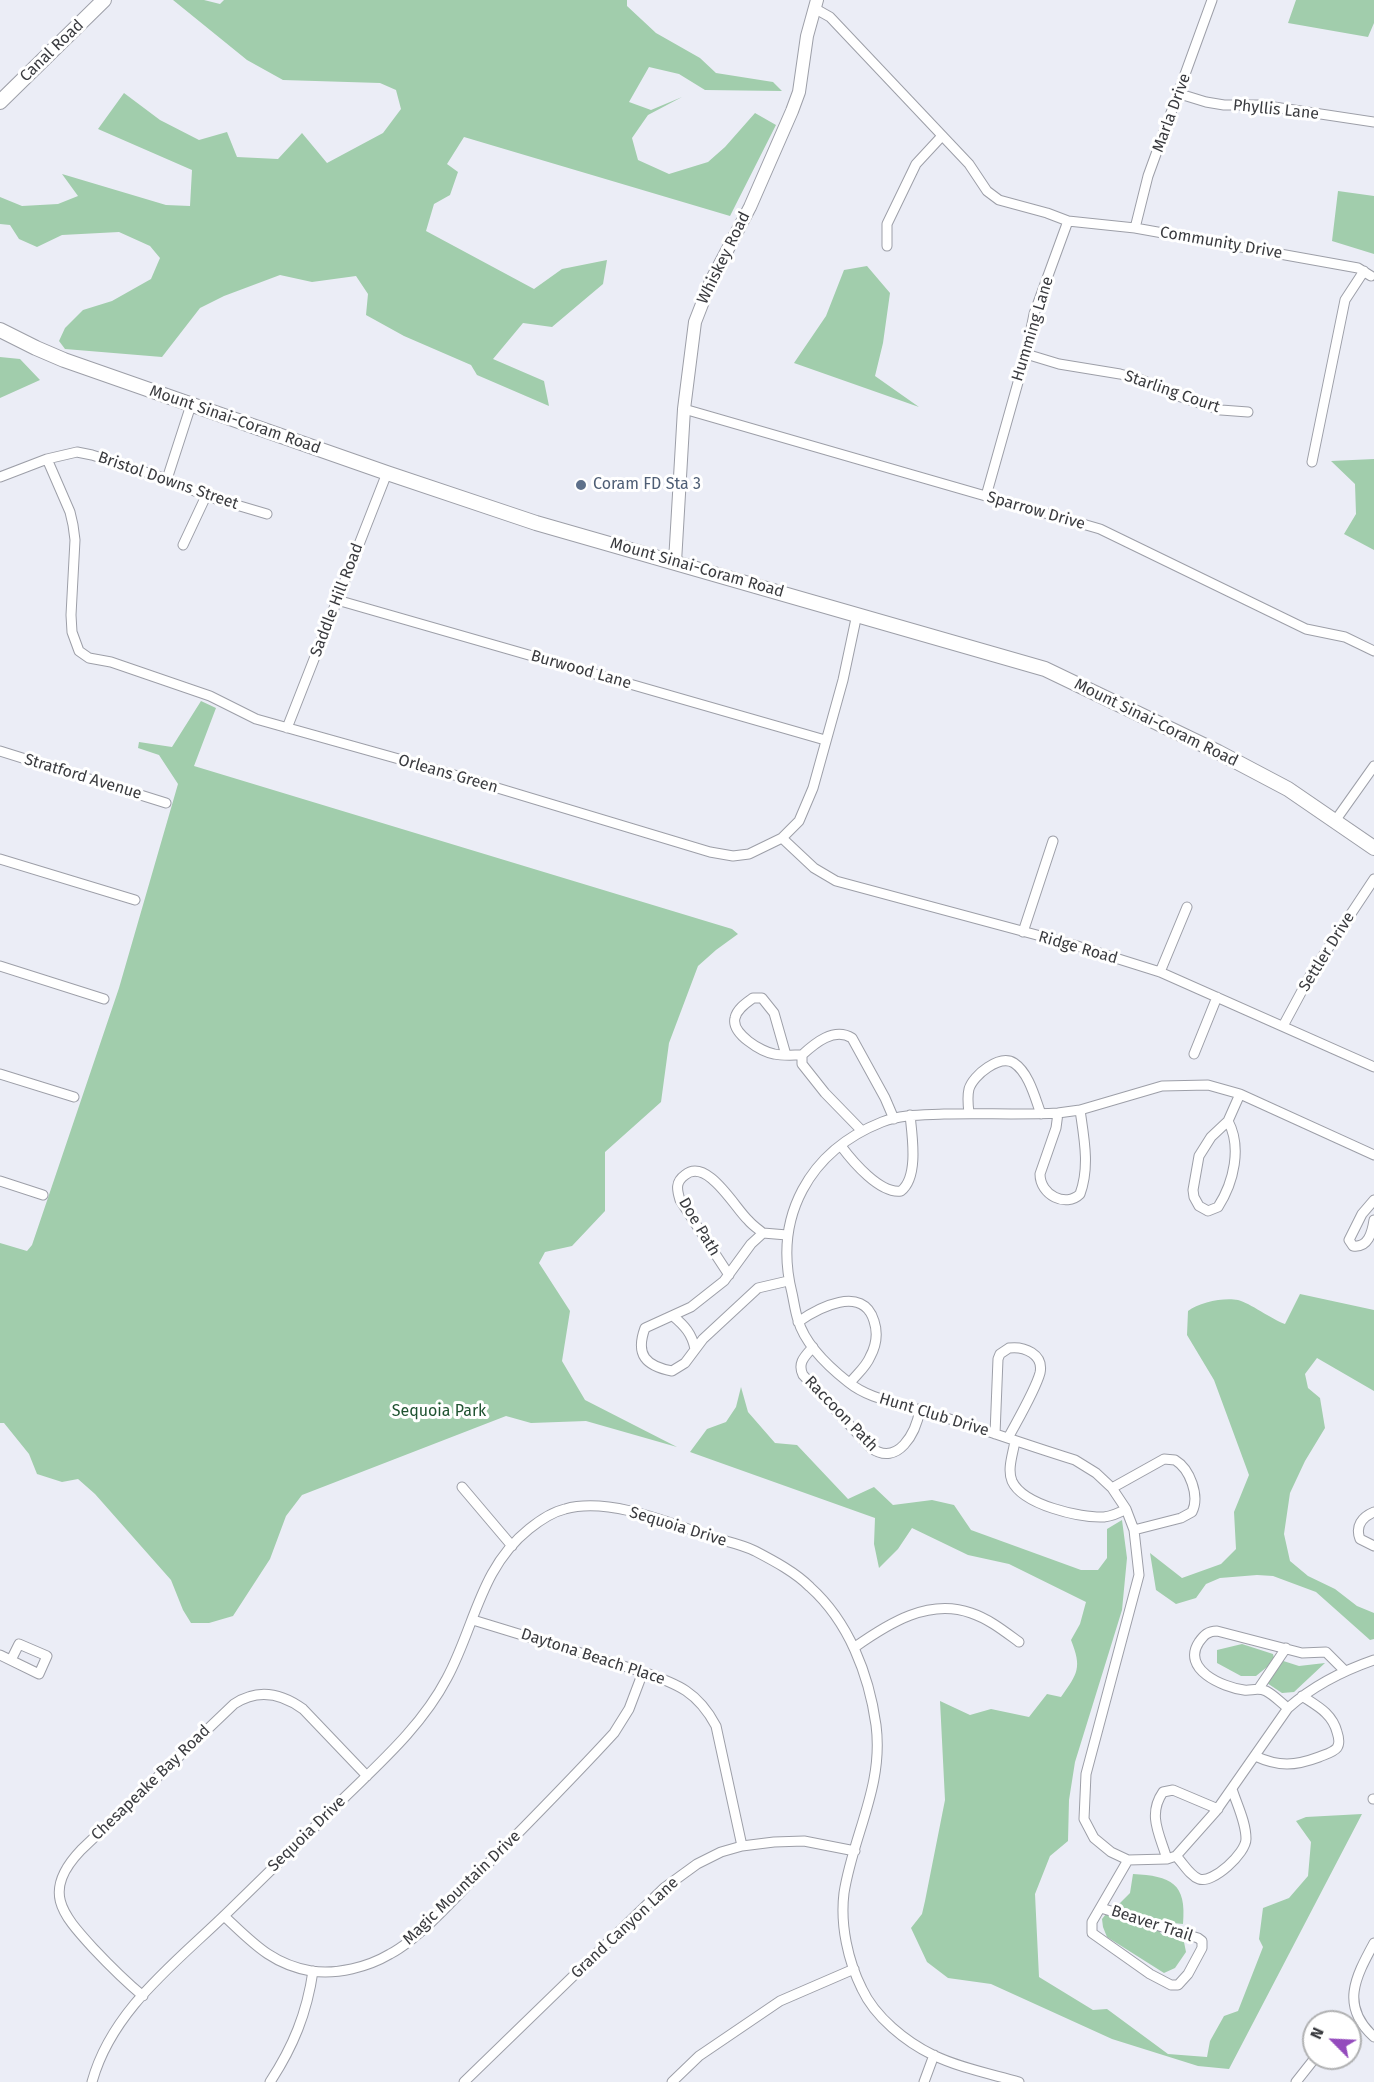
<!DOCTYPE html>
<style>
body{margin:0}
#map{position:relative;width:1374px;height:2082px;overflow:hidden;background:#ebedf6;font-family:"Fira Sans",sans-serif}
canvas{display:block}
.north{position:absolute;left:1302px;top:2010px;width:60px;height:60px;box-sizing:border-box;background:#fff;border:2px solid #b0b1b2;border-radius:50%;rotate:294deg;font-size:16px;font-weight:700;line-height:24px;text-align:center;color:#3a3b3f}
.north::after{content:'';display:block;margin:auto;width:21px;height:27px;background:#944bbd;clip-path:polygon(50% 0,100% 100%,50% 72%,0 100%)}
</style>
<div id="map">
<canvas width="1374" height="2082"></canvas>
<div class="north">N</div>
</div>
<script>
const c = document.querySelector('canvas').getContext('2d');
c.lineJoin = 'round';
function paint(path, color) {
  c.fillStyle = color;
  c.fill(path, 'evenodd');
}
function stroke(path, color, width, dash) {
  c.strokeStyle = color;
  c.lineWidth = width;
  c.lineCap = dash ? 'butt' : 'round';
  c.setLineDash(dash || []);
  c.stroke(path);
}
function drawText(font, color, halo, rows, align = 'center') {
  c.font = font + ' "Fira Sans",sans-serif';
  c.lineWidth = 6;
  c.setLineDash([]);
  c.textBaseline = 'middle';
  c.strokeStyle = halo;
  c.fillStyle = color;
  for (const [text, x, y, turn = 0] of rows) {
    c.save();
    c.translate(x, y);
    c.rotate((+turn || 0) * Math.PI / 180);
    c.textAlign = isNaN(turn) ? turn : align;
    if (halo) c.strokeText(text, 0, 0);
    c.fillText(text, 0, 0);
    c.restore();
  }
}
const green = new Path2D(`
 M173,0h31l16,4 4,-4h403v6l29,27 44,25 16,15 57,9 9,9 -77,-1 -26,-16 -30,-7 -20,35 22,8 31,-13 -34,18 -16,23 6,22 31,14 39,-12 17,-15 30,-34 21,12 -46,91 -266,-79 -17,27 11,8 -8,23 -16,9 -8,27 108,58 28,-20 45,-9 -4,24 -51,43 -29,-4 -30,36 51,22 5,25 -72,-31 -6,-10 -67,-29 -38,-21 2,-21 -12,-18 -44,6 -32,-7 -56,21 -24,12 -38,49 -97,-8 -6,-8 6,-13 18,-18 29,-9 39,-22 9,-21 -10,-12 -31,-14 -57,3 -25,12 -18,-8 -9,-14 -10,-1v-27l22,9 36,-2 20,-8 -16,-22 104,31 24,1 2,-36 -94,-41 26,-36 36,27 39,20 28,-8 10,25 41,2 24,-26 25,30 56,-30 18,-24 -5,-19 -16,-7 -97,-3 -36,-20z
 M1296,0h78v23l-6,14 -80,-14z
 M1338,191l36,5v58l-42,-13z
 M867,266l23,27 -7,50 -8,33 44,31 -125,-44 32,-47 18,-46z
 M0,357l20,2 20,21 -40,18z
 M1374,459v91l-30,-16 12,-20 -1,-30 -24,-23z
 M201,701l15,7 -22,58 538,163 6,5 -22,16 -18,16 -29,77 -8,59 -56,50v59l-33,35 -27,6 -6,11 31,48 -8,50 23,39 92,47 -91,-26 -55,2 -25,-7 -204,79 -16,21 -16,43 -37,57 -24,7h-18l-8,-13 -12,-30 -76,-86 -17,-15 -16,3 -25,-8 -8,-20 -25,-31h-4v-180l27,8 5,-6 87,-257 59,-204 -19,-29 -21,-7 1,-6 33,5z
 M1300,1294l74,16v81l-57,-33 -12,16 3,14 12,10 5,30 -20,33 -15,32 -6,41 6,27 18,15 27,13 22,17 17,7v26l-4,1 -54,-48 -43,-16 -16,-1 -37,3 -14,6 -10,14 -20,6 -20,-14 -6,-37 32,25 39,-14 15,-15 -2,-37 15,-37 -35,-95 -27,-45 1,-24c11,-9 37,-14 50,-11 12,3 33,19 47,24z
 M741,1387l7,25 27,31 22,2 51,54 26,-12 19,18 39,-5 22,5 17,25 110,40h17l9,-12v-29l15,-9 5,38 -5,52 -47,152 -6,38 -1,41 -18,15 -15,38 4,83 54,33 14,-1 61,45 39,3 3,-16 14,-25 14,-5 25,-64 -4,-8 4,-31 26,-10 19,-22 3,-34 -15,-21 10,-4 56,-3 -133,255 -31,-3 -86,-27 -121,-55 -43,-6 -21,-16 -16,-34 11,-14 3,-13 20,-101 -5,-99 30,14 21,-6 38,8 18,-23 14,3c17,-24 21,-29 10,-57l9,-16 6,-22 -77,-38 -41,-9 -56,-27 -14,21 -19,19 -5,-24 1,-26 -185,-66 17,-23 19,-7 10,-15z
 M1242,1644l31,10 1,4 25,8 26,-3 -31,29 -12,1 -15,-10v-16l-11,9h-15l-24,-13v-13z
 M1133,1874c38,2 54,9 50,50l-20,-2 -3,11 24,9 2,10 -11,16 -11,5 -57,-36 -4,-10 -1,-8 11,-14 7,-2 10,-10z`);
const minor = new Path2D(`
 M814,8l16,9 139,147 18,27 12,9 48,13 21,8 67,7 223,40 13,8
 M1180,94l26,8 18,3h37l113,17
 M1135,228l13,-52 64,-176
 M887,246v-22l29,-60 25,-27
 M1026,354l33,10 61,10 22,6 39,17 40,13 27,2
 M684,409l416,120 206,100 39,8 29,14
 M47,459l23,53 3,13 2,15 -4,75 1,17 7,19 10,7 22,4 99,34 46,23 175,49 279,84 23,4 16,-2 33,-16 17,-17 14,-33 30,-108 14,-66
 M1312,462l33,-162 19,-29
 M0,477l47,-18 30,-7 15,3 75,24 39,17 61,18
 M167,479l24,-74
 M986,496l40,-142 8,-40 34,-93
 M183,545l23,-49
 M337,600l488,140
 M287,728l100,-255
 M0,751l166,52
 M1335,821l39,-55
 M782,838l32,30 22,13 238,64 86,27 214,95
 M0,859l135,41
 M1023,932l30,-91
 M0,966l104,33
 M1160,972l27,-65
 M1283,1026l28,-52 63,-95
 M1194,1054l23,-57
 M786,1055l-12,-42 -12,-15h-9c-7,5 -16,11 -18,20 -4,16 27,34 39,36 9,2 19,1 28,1
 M0,1074l74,23
 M969,1113c-1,-8 -2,-16 0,-24 4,-14 31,-35 45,-26 15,10 21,35 27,51
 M1058,1113l-2,15 -16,46c0,21 26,34 40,20 10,-27 4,-56 0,-84
 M1228,1121c14,26 6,61 -10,86l-10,4 -9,-5 -5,-9 -1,-7 6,-34 12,-19 17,-16 12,-27
 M862,1131l-37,-38 -23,-29v-9c13,-12 32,-28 50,-17l33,60 9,21
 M841,1146c12,16 39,48 60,45 18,-14 11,-56 9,-76
 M1374,1155l-134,-61 -32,-9 -46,1 -82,24 -22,3c-38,2 -76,0 -114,1 -21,1 -42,0 -62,8 -73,29 -109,95 -90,171 2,9 3,18 6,27 7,24 31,47 50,62 21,17 47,20 72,28 52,15 103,34 155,50l21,13 16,15 14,21 8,21 5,45 -53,199 -2,45 10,19 17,14 17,8 39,-1 9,-3 40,-45 72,-103c25,-22 54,-37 86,-48
 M0,1181l43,14
 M1374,1200l-12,14 -13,26 4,6c15,2 19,-13 21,-26
 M763,1233l-12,11 -27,37 -33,26 -46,21c-10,27 1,38 27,43l13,-8 18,-24 55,-51 30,-7
 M763,1233l24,2
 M729,1275l-49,-75c-3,-10 -5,-18 5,-25 22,-18 50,33 63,45 4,5 10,9 15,13
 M673,1316c12,10 19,18 22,33
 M798,1322c20,-14 65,-38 76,-1 4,12 2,25 -4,36 -4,10 -14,18 -20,26
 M813,1347c-8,9 -16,16 -10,28l68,73c27,19 45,-15 49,-39
 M995,1434l3,-75 2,-5 9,-6c15,-2 35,6 31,25 -5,18 -23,48 -32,65
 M1015,1441c-2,13 -8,28 -3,40 11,24 68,37 92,36 8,-1 15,-4 22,-8
 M462,1487l50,59
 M1112,1488l52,-29 11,1c15,9 25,36 17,52l-11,6 -47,12
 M1374,1512c-12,5 -19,14 -14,27l14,7
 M473,1620l170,52c35,12 55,20 73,54l26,120
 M855,1647c34,-24 74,-49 116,-34 18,6 33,18 48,29
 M0,1655l39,19 8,-18 -28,-12 -8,16
 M1259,1688l27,-40
 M1288,1708c-7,-5 -14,-13 -22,-17 -8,-4 -15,0 -22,-1 -22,-3 -63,-21 -45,-48 5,-7 9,-11 18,-11l85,22 24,-1 18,18
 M1255,1756c24,11 40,10 64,1 15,-6 24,-7 18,-25 -5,-19 -20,-26 -35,-36
 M1373,1799h1
 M1176,1856c7,7 14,20 23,23 14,5 47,-26 47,-40 0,-17 -9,-34 -14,-50
 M1167,1859c-7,-24 -20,-44 -4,-67l10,-2 45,19
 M1101,1908l97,30 4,3v7l-14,26 -10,11h-7l-21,-11 -58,-41v-11l36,-62
 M224,1916c28,26 47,48 87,55 26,4 57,-4 79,-17 30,-16 67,-58 91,-83 45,-46 90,-91 133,-138l15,-24 14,-37
 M1374,1943c-19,35 -34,63 0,94
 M143,1996c-18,-15 -34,-31 -50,-48 -32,-35 -51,-57 -12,-98l153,-146c24,-16 47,-11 69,5l64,67
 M92,2082c20,-73 85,-120 137,-171 39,-38 78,-76 117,-115 37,-36 77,-72 101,-118 28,-52 33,-110 82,-149 10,-8 23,-17 36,-20 43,-12 103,13 143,27 16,5 33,8 47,15 19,10 40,21 55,36 39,35 59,88 66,138 8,61 -23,110 -32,168 -4,32 4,68 18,96 13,28 44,53 71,66 27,13 58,19 86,27
 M270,2082c23,-35 37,-69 43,-111
 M464,2082l200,-194 33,-24 24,-12 21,-6 32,-4 30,-1 51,10
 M672,2082l27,-26 81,-55 74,-32
 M924,2082l10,-27
 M1296,2082l19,-24`);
const tertiary = new Path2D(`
 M675,562l9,-153 11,-87 16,-41 39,-74 42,-96 7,-19 8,-56 10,-36`);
const secondary = new Path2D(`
 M0,102l104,-102
 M0,330l36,18 28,12 323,113 149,50 509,146 173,83 70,37 86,59`);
const markers = [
 [581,485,6,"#5c6f8a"]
];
const streetNames = [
 ["Canal Road",52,51,-44],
 ["Phyllis Lane",1276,110,6],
 ["Marla Drive",1172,113,-70],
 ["Community Drive",1221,243,10],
 ["Whiskey Road",724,258,-64],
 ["Humming Lane",1033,329,-73],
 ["Starling Court",1172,392,19],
 ["Mount Sinai-Coram Road",235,420,19],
 ["Bristol Downs Street",168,481,19],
 ["Sparrow Drive",1036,511,16],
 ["Mount Sinai-Coram Road",697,568,16],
 ["Saddle Hill Road",337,600,-69],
 ["Burwood Lane",581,670,16],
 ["Mount Sinai-Coram Road",1156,723,26],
 ["Orleans Green",448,774,16],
 ["Stratford Avenue",83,777,17],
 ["Ridge Road",1078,948,16],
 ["Settler Drive",1327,952,-58],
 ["Doe Path",699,1227,59],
 ["Raccoon Path",841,1414,46],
 ["Hunt Club Drive",934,1415,17],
 ["Sequoia Drive",678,1527,17],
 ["Daytona Beach Place",593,1657,18],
 ["Chesapeake Bay Road",151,1783,-44],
 ["Sequoia Drive",307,1834,-44],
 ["Magic Mountain Drive",462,1888,-44],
 ["Beaver Trail",1152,1924,18],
 ["Grand Canyon Lane",625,1928,-43]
];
const serviceNames = [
 ["Coram FD Sta 3",593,485]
];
const parkNames = [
 ["Sequoia Park",439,1412]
];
paint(green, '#a1cdac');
stroke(minor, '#9d9fa8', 11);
stroke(tertiary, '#9d9fa8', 14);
stroke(secondary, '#9d9fa8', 16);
stroke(minor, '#fff', 9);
stroke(tertiary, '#fff', 12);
stroke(secondary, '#fff', 14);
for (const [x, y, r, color] of markers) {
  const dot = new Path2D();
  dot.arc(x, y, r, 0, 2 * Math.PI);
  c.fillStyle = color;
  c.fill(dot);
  stroke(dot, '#fff', 2);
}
drawText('16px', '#3a3b3f', '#fff', streetNames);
drawText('16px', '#4e5e75', '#fff', serviceNames, 'left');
drawText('16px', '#1f5331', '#fff', parkNames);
</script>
